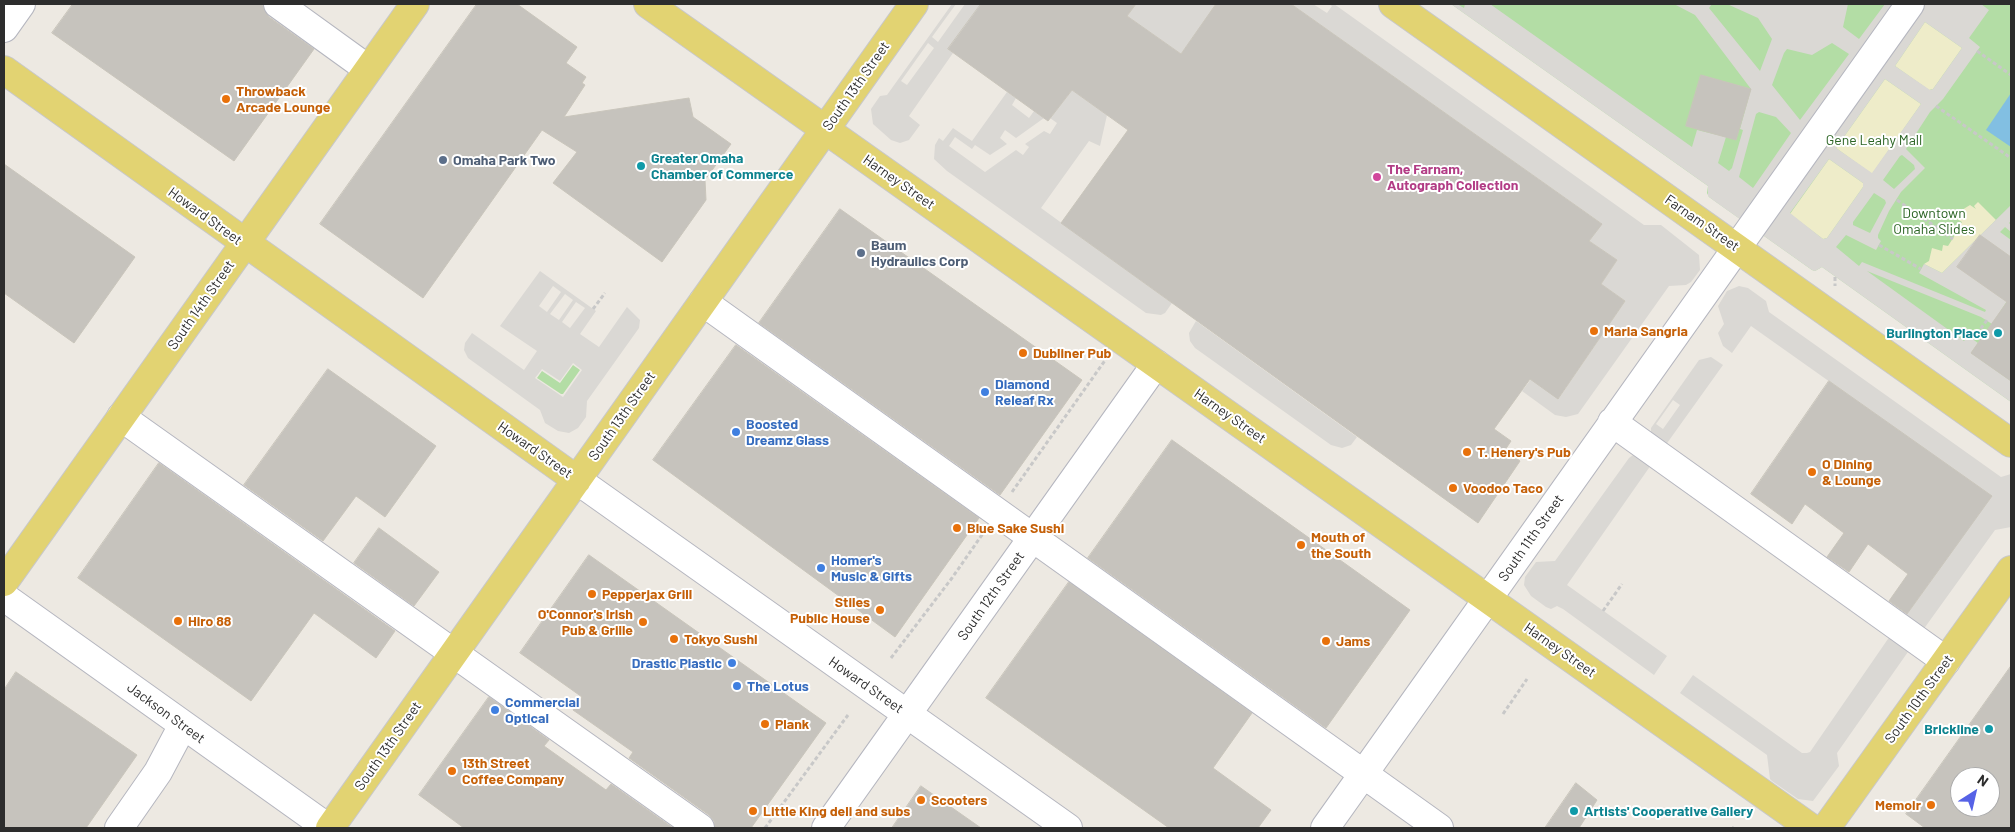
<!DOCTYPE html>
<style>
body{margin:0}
#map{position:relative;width:2015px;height:832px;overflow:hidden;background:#ede9e2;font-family:Barlow,sans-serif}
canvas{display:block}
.frame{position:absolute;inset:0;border:5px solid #2d2d2d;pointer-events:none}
.north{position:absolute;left:1950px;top:767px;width:50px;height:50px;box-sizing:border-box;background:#fff;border:1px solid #ababab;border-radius:50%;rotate:35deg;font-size:14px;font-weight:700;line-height:20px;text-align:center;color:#2d2d2d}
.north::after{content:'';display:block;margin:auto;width:18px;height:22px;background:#5662e6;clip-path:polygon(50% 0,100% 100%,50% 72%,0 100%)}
</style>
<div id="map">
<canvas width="2015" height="832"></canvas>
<div class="frame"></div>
<div class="north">N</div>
</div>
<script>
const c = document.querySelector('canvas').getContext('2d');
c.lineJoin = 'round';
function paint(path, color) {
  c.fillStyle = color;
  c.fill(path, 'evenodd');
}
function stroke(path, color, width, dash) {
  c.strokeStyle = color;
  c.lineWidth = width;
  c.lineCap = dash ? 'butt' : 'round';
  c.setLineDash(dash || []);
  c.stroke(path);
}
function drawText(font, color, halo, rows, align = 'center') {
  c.font = font + ' Barlow,sans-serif';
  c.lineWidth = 4;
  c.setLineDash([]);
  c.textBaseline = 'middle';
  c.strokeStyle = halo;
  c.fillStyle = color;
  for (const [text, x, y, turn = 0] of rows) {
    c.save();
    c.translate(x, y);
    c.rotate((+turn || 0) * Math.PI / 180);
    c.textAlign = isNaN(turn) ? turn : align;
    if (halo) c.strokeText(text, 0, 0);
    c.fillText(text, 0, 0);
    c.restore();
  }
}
const green = new Path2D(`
 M1451,4h560v398l-189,-135 -7,4 -3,-1 -103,-73 -2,-4 1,-7z
 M573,365l7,5 -17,24h-2l-24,-16 5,-7 18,12z`);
const sand = new Path2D(`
 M1925,22l37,26 -29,41 -4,1 -34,-24z
 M1885,79l36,25 -49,70 -36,-26z
 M1829,159l34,24v4l-36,51 -4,1 -33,-25z
 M1978,202l18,18 -54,53 -18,-9 5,-3 3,-13 10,3 1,-6 5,1 9,-14 -2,-1 7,-9 -5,-3 5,-9 8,-5 6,4 -2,-3z`);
const plaza = new Path2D(`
 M952,4h4l-24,33 6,5 27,-38h16l-33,45 5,4 -44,63 11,9 -11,15 -9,3 -9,-3 -18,-16 -2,-15 9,-13 7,-1zM928,43l6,5 -27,37 -6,-4z
 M1136,4h81l-36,50 -54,-38z
 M1291,4h22l14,9 5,-7 -3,-2h5l310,221h17l38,30 1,15 -9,12 -5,3 -17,1 -91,128 -12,3 -11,-2 -33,-24 9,-12 28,19 66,-97 -24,-17 16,-24 -28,-19 12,-18z
 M1451,4h6l7,4 1,-4h25l202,143 5,-17 29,7 -8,26 11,8 3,-3 11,-38 -3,-1 11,-40 -56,-74 -21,-11h38l-3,4 51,63 12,-32 -14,-21 -31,-14h121l-5,23 16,12 26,-35h96l8,6 -20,28 11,9 -37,52 -13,13 -24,37 19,19 -24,24 -12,19 -11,24v3l3,3 -5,9 -30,-15 -10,12 23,19 3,-4 123,50 1,-2 -67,-37 5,-9 18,9 69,-68v16l-2,2 2,2v7l-6,-5 -5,5 11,8v55l-19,29 -11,-7 -114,-46 97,70 4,-5 10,7 -7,10 40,28v21l-189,-135 -7,4 -3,-1 -99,-70 -5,-4v-10zM1925,22l37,26 -29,41 -3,1 -35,-24zM1832,43l17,11 -49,66 -28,-35 12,-32 3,-4 25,6zM1885,79l36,25 -49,69 -36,-25zM1759,112l17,5 15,16 -38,55 -14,-11 17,-63zM1902,155l12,10 1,4 -21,20 -11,-9 17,-24zM1829,159l34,24v4l-36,51 -4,1 -33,-26zM1874,193l11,7 1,3 -16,30 -17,-8v-3z
 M1072,90l35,25 -7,31 -11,-5 -48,67 131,95 -7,10 -4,2 -15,-2 -199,-142 -13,-12 1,-14 4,-7 4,3 10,-13 19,13 35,-49 9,6 -4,7 17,13 5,-7 10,7 -28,20 -11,-8 -5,8 7,6 -17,11 -15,-10 -3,4 -17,-12 -6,9 36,26 31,-22 7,5 6,-8 -4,-3 19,-13 6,3 7,-11 -7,-5z
 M540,271l56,40 -16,23 19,13 28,-40 13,13 -1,8 -52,73 -1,16 -8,11 -9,5 -11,-2 -13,-8 -5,-13 -72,-52 -4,-8 1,-7 7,-10 52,37 13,-19 -37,-25zM553,286l8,6 -14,20 -8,-6zM565,294l8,6 -14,20 -9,-6zM576,302l9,6 -15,20 -8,-6zM573,363l9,7 -19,27 -28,-19 7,-9 18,12z
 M1739,286l9,2 18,13 3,11 232,165 10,-3v53l-16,3 -72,100 -18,-13 86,-121 -240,-170 -19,27 -9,-7 -5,-13 6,-9 -6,-18 9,-15z
 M1196,321l161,116 -6,8 -9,3 -11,-3 -136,-97 -5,-7 -1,-8z
 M1711,357l12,8 -58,81 -14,-13v-5l48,-68zM1673,400l7,5 -17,24 -7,-5z
 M1633,455l18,10 -84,120 100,71 -13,19 -91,-66 -6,-3 -6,3 -5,-2 -15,-11 -7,-11 1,-8 11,-15 19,-1 74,-103z
 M1890,636l20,13 -73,104 2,13 -26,35 -15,-2 -26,-18 -2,-2 -3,-24 -87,-62 13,-18 109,78h5l3,-1z`);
const water = new Path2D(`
 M2011,93v54l-25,-17z`);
const building = new Path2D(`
 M73,4h189l7,13 45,32 -80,112 -182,-128z
 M477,4h40l60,43 -11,16 20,14 -4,6 3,2 -21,32 125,-19 4,19 38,27 -26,36 1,20 -44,62 -109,-79 24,-31 -35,-22 -119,168 -103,-74z
 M981,4h155l-9,12 54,38 35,-50h75l311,220 -13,17 28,19 -16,24 24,17 -67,98 -28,-20 -36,50 17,12 -6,9 15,11 -42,62 -417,-300 67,-93 -56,-40 -24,31 -100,-72z
 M1701,75l50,14 -15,51 -50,-14z
 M4,164l131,93 -61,86 -70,-50z
 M840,209l242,171 -82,115 -241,-172z
 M1980,235l31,22v124l-40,-28 36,-51 -50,-35z
 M736,345l243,173 -84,119 -242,-177z
 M328,369l108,77 -51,71 -29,-21 -33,45 -79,-56z
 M1829,381l163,115 -85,118 -18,-13 19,-27 -40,-30 -19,28 -22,-15 17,-24 -39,-29 -13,20 -41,-30z
 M1172,440l238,170 -84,118 -238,-170z
 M159,463l236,168 -19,27 -62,-45 -63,88 -173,-123z
 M379,528l60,44 -25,34 -60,-43z
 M589,555l237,168 -75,105h-36l-1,-7 -5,-6 -80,-57 4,-6 -60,-42 9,-13 -62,-44z
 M1069,582l183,131 -39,55 58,42 -13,18h-89l-183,-130z
 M2011,666v162h-86l-19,-14zM1960,777h30v30h-30z
 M16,672l121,83 -51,73h-82v-138z
 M489,697l60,43 -5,6 62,44 5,-6 62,44h-209l-45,-33z
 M1576,783l21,17 -18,28h-34z
 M921,786l60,42h-89z`);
const path = new Path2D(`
 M1977,51l34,24
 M1936,106l75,52
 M1897,200l56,39
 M1879,245l42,24
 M1835,277v9
 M593,309l12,-16
 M1973,339l14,-19
 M1012,492l94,-133
 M1603,611l19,-27
 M891,658l61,-80 32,-46
 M1503,714l24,-35
 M765,828l83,-113
 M1733,828l1,-1`);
const minor = new Path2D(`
 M278,4l90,65
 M4,28l17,-24
 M703,302l736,526
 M121,417l579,411
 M1612,422l334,239
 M577,480l491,348
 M4,597l324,231
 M119,828l39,-56 25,-47
 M826,828l330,-464
 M1325,828l585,-824`);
const major = new Path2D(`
 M648,4l1163,824
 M1393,4l618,439
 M4,70l573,410
 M4,582l411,-578
 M330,828l584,-824
 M1826,828l185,-258`);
const markers = [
 [226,99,5,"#e8710a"],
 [443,160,5,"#5c6f8a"],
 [641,166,5,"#0f9aa8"],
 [1377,177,5,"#d1479c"],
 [861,253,5,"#5c6f8a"],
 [1594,331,5,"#e8710a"],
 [1998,333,5,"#0f9aa8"],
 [1023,353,5,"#e8710a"],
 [985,392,5,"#3f7fe0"],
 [736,432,5,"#3f7fe0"],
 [1467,452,5,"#e8710a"],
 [1812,472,5,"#e8710a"],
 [1453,488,5,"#e8710a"],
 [957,528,5,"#e8710a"],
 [1301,545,5,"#e8710a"],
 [821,568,5,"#3f7fe0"],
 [592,594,5,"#e8710a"],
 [880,610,5,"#e8710a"],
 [178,621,5,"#e8710a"],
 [643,622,5,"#e8710a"],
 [674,639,5,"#e8710a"],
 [1326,641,5,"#e8710a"],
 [732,663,5,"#3f7fe0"],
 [737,686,5,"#3f7fe0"],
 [495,710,5,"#3f7fe0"],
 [765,724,5,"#e8710a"],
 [1989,729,5,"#0f9aa8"],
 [452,771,5,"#e8710a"],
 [921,800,5,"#e8710a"],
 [1931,805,5,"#e8710a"],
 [753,811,5,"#e8710a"],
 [1574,811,5,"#0f9aa8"]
];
const streetNames = [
 ["South 13th Street",856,86,-55],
 ["Harney Street",899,182,35],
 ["Howard Street",205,216,36],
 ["Farnam Street",1702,223,35],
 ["South 14th Street",201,305,-55],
 ["South 13th Street",622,416,-55],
 ["Harney Street",1230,416,35],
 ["Howard Street",535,450,35],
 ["South 11th Street",1531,538,-55],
 ["South 12th Street",991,596,-55],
 ["Harney Street",1560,650,35],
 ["Howard Street",866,685,35],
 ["South 10th Street",1919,699,-54],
 ["Jackson Street",166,713,36],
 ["South 13th Street",388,746,-55]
];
const foodNames = [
 ["Throwback",236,91],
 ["Arcade Lounge",236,107],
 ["Maria Sangria",1604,331],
 ["Dubliner Pub",1033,353],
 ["T. Henery's Pub",1477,452],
 ["O Dining",1822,464],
 ["& Lounge",1822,480],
 ["Voodoo Taco",1463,488],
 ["Blue Sake Sushi",967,528],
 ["Mouth of",1311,537],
 ["the South",1311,553],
 ["Pepperjax Grill",602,594],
 ["Stiles",870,602,"right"],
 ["Public House",870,618,"right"],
 ["O'Connor's Irish",633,614,"right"],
 ["Pub & Grille",633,630,"right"],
 ["Hiro 88",188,621],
 ["Tokyo Sushi",684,639],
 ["Jams",1336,641],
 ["Plank",775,724],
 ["13th Street",462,763],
 ["Coffee Company",462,779],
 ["Scooters",931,800],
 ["Memoir",1921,805,"right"],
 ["Little King deli and subs",763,811]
];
const parkNames = [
 ["Gene Leahy Mall",1874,140],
 ["Downtown",1934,213],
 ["Omaha Slides",1934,229]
];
const cultureNames = [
 ["Greater Omaha",651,158],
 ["Chamber of Commerce",651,174],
 ["Burlington Place",1988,333,"right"],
 ["Brickline",1979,729,"right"],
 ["Artists' Cooperative Gallery",1584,811]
];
const serviceNames = [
 ["Omaha Park Two",453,160],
 ["Baum",871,245],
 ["Hydraulics Corp",871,261]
];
const hotelNames = [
 ["The Farnam,",1387,169],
 ["Autograph Collection",1387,185]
];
const shopNames = [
 ["Diamond",995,384],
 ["Releaf Rx",995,400],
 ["Boosted",746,424],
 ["Dreamz Glass",746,440],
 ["Homer's",831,560],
 ["Music & Gifts",831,576],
 ["Drastic Plastic",722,663,"right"],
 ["The Lotus",747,686],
 ["Commercial",505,702],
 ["Optical",505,718]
];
paint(green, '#b3dda5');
paint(sand, '#eeecc9');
paint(plaza, '#dad8d4');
paint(water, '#82bfe2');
paint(building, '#c6c3bd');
stroke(building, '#c9c5bb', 1);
stroke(minor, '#b5b6bf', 30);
stroke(major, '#c8c8c8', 30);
stroke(path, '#c8c8c8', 3, [4, 2.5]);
stroke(minor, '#fff', 28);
stroke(major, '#e2d372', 28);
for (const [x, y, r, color] of markers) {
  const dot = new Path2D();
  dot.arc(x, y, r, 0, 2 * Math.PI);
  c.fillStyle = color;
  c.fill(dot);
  stroke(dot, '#fff', 2);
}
drawText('14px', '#2d2d2d', '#fff', streetNames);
drawText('bold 14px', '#c56008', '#fff', foodNames, 'left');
drawText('14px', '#2b6424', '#fff', parkNames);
drawText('bold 14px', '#0d838f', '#fff', cultureNames, 'left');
drawText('bold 14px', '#4e5e75', '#fff', serviceNames, 'left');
drawText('bold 14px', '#b23c85', '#fff', hotelNames, 'left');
drawText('bold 14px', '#366cbe', '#fff', shopNames, 'left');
</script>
